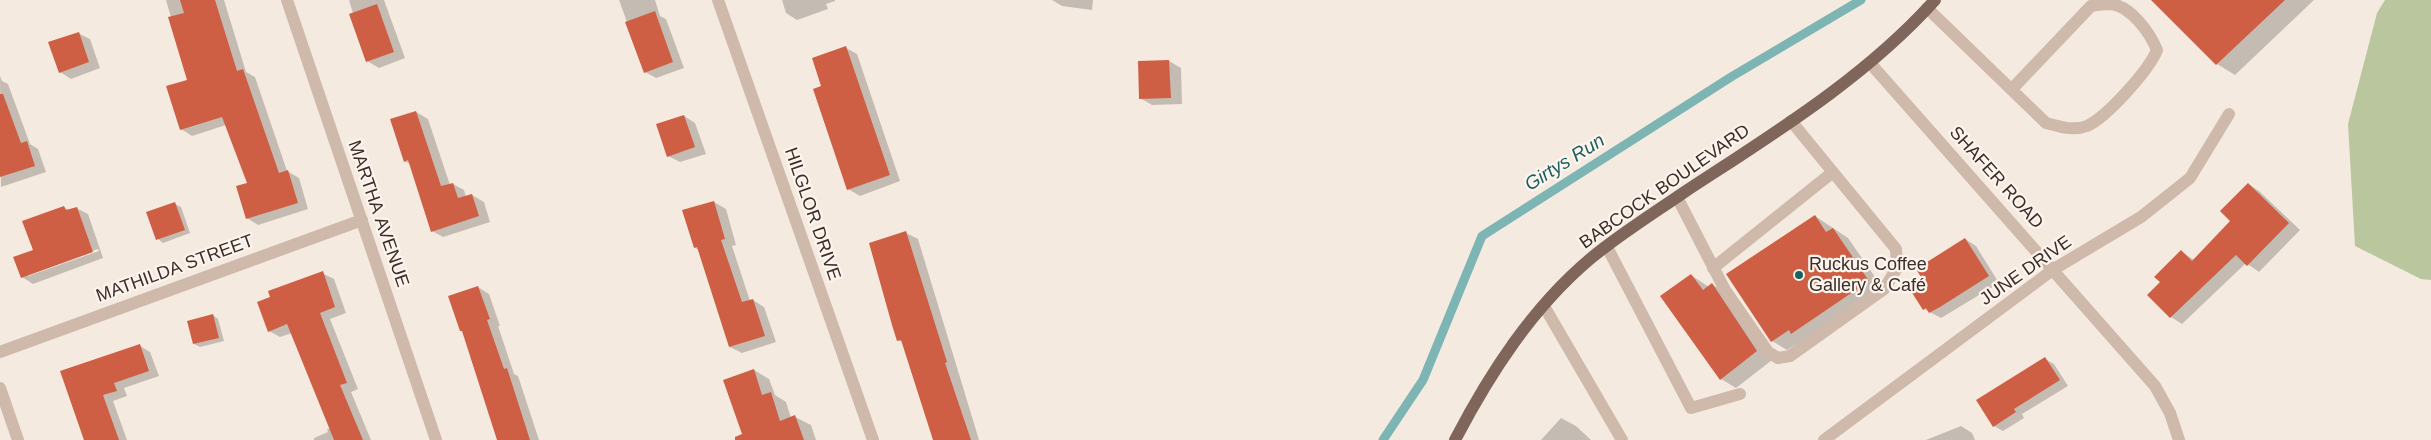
<!DOCTYPE html>
<meta charset="utf-8">
<style>
body{margin:0}
canvas{display:block;background:#f5eae0}
</style>
<canvas width="2431" height="440"></canvas>
<script>
const c = document.querySelector('canvas').getContext('2d');
c.lineJoin = 'round';
function paint(path, color) {
  c.fillStyle = color;
  c.fill(path, 'evenodd');
}
function stroke(path, color, width, dash) {
  c.strokeStyle = color;
  c.lineWidth = width;
  c.lineCap = dash ? 'butt' : 'round';
  c.setLineDash(dash || []);
  c.stroke(path);
}
function drawText(font, color, halo, rows, align = 'center') {
  c.font = font + ' Helvetica,sans-serif';
  c.lineWidth = 4.5;
  c.setLineDash([]);
  c.textBaseline = 'middle';
  c.strokeStyle = halo;
  c.fillStyle = color;
  for (const [text, x, y, turn = 0] of rows) {
    c.save();
    c.translate(x, y);
    c.rotate((+turn || 0) * Math.PI / 180);
    c.textAlign = isNaN(turn) ? turn : align;
    if (halo) c.strokeText(text, 0, 0);
    c.fillText(text, 0, 0);
    c.restore();
  }
}
const green = new Path2D(`
 M2385,0h46v280l-10,-1 -66,-33 -7,-122 29,-111z`);
const shadow = new Path2D(`
 M166,0h58l22,72 9,5 32,94 12,7 9,31 -50,16 -11,-7 1,-35 -22,-58 -34,11 -11,-7 8,-49z
 M349,0h35l21,58 -26,10 -12,-7z
 M619,0h36l5,16 6,3 18,49 -28,10 -11,-6z
 M782,0h53v1l-9,3 2,5 -31,11 -11,-7z
 M1052,0h41l-1,10 -30,-4z
 M2153,0h161l-79,75 -18,-11z
 M78,33l12,6 10,29 -29,11 -11,-7z
 M846,48l11,6 43,127 -40,15 -12,-7 -25,-102z
 M1169,61l12,7 1,36 -30,1 -12,-7 -1,-36z
 M0,76l2,5 6,3 22,60 8,5 8,23 -45,15z
 M416,112l12,7 22,66 3,-1 11,6 2,7 6,-2 12,7 6,20 -47,15 -11,-6 -22,-67 -5,-3z
 M684,116l11,7 11,31 -26,8 -12,-6z
 M2248,184l11,7 41,39 -41,42 -13,-9 -64,61 -11,-7 -22,-22 13,-13 20,-30 12,8 38,-39z
 M714,202l12,7 10,36 -4,1 18,55 3,-1 11,7 12,35 -34,11 -12,-6 -31,-97 -4,-2z
 M175,204l6,3 9,26 -27,10 -5,-4z
 M64,208l5,2 7,-2 12,6 15,44 -70,26 -11,-7 12,-26zM98,249l1,2 -71,25v-2z
 M1815,216l33,22 36,52 -97,60 -15,-9z
 M906,233l12,6 61,201h-45l-31,-98 -5,-2z
 M1965,239l11,7 23,37 -58,35 -17,-9 -2,-32z
 M322,273l12,6 12,34 -16,6 28,70 -7,3 20,48h-57v-2l14,-6 -1,-3 4,-1 -39,-95 -12,4 -11,-6z
 M1691,275l18,12 4,-2 15,9 44,66 -36,28 -15,-9z
 M478,287l11,7 11,32h-2l16,48 4,2 21,64h-34z
 M213,315l5,4 6,22 -24,6 -6,-3z
 M140,346l10,6 9,24 -35,12 3,8 -14,5 14,39h-43l-23,-68z
 M2045,359l9,5 14,22 -46,28 2,4 -21,13 -9,-5z
 M754,370l15,9 6,16 11,7 5,16 4,-1 16,8 5,15h-71z
 M1561,418l15,8 15,14h-50z
 M1961,426l11,7 3,7h-49z`);
const stream = new Path2D(`
 M1383,440l40,-60 59,-144 249,-159 130,-77`);
const building = new Path2D(`
 M180,0h35l22,71 6,-2 36,104 9,-3 10,33 -52,16 -10,-33 11,-3 -25,-66 -42,13 -14,-44 21,-6 -19,-63 16,-4z
 M2151,0h134l-69,65z
 M377,4l17,48 -28,10 -17,-48z
 M655,11l18,51 -29,11 -19,-51z
 M79,32l10,30 -30,11 -11,-31z
 M846,46l44,129 -43,15 -34,-101 8,-3 -9,-28z
 M1169,60l2,38 -32,1 -1,-38z
 M0,94h3l18,49 6,-2 8,25 -35,11z
 M416,111l25,75 12,-3 5,15 14,-4 7,22 -48,16 -23,-72 -4,2 -14,-43z
 M684,115l11,32 -28,10 -11,-33z
 M2248,183l41,40 -42,43 -11,-11 -66,63 -23,-23 13,-13 -6,-5 27,-27 11,11 38,-40 -10,-10z
 M714,201l11,38 -4,1 21,62 11,-3 12,37 -36,11 -32,-100 -3,1 -12,-38z
 M175,202l10,28 -29,10 -10,-28z
 M64,206l2,4 11,-3 16,45 -72,26 -8,-21 20,-7 -11,-29z
 M1815,215l11,17 7,-4 36,53 -78,53 -2,-4 -18,12 -45,-68z
 M906,231l41,131 -2,1 26,77h-38l-32,-100 -4,1 -5,-16 -23,-82z
 M1965,238l24,38 -49,31 -11,6 -3,-5 -3,2 -16,-25 14,-8 -5,-8z
 M323,271l12,36 -15,6 27,70 -7,2 23,55h-29l-47,-116 -19,8 -11,-30 13,-5 -2,-6z
 M1691,274l12,16 9,-7 45,68 -37,29 -60,-84z
 M478,286l12,33 -3,1 17,49 3,-1 23,72h-33l-35,-109h-2l-12,-35z
 M213,314l6,24 -26,6 -6,-23z
 M140,344l9,27 -35,12 3,8 -14,4 16,45h-35l-24,-69z
 M2045,357l15,23 -46,29 2,3 -23,15 -17,-27z
 M754,369l8,26 9,-3 9,29 15,-6 9,25h-69v-3l7,-3 -19,-54z`);
const minor = new Path2D(`
 M287,0l149,440
 M718,0l155,440
 M1927,8l119,115c14,4 28,8 41,3 20,-9 62,-56 70,-76 -7,-17 -26,-44 -46,-46 -7,0 -14,1 -20,2l-79,83
 M1870,63l285,323 15,27 9,27
 M1677,197l48,93 43,62 10,6 12,-2 94,-67 13,-21 -1,-19 -105,-128
 M1607,247l84,161 49,-14
 M1713,268l120,-96
 M1544,306l78,134
 M0,352l362,-132
 M0,388l18,52
 M1824,440l230,-171 87,-52 49,-39 39,-64`);
const major = new Path2D(`
 M1455,440c35,-67 77,-132 135,-181 30,-25 64,-46 96,-68 87,-57 179,-113 249,-191`);
const markers = [
 [1799,275,5,"#1b6061"]
];
const streetNames = [
 ["SHAFER ROAD",1996,178,48],
 ["BABCOCK BOULEVARD",1665,187,-35],
 ["MARTHA AVENUE",378,214,71],
 ["HILGLOR DRIVE",812,214,71],
 ["MATHILDA STREET",175,269,-20],
 ["JUNE DRIVE",2026,271,-35]
];
const poiNames = [
 ["Ruckus Coffee",1809,265],
 ["Gallery & Café",1809,286]
];
const waterNames = [
 ["Girtys Run",1565,163,-32]
];
paint(green, '#bac69e');
paint(shadow, '#0003');
stroke(stream, '#7cb5b4', 9);
paint(building, '#cf5f44');
stroke(minor, '#cfb9aa', 12);
stroke(major, '#7f655a', 12);
for (const [x, y, r, color] of markers) {
  const dot = new Path2D();
  dot.arc(x, y, r, 0, 2 * Math.PI);
  c.fillStyle = color;
  c.fill(dot);
  stroke(dot, '#fcf4ed', 2);
}
drawText('18px', '#3c2f2a', '#fcf4ed', streetNames);
drawText('18px', '#3c2f2a', '#fcf4ed', poiNames, 'left');
drawText('italic 19px', '#1b6061', '#fcf4ed', waterNames);
</script>
